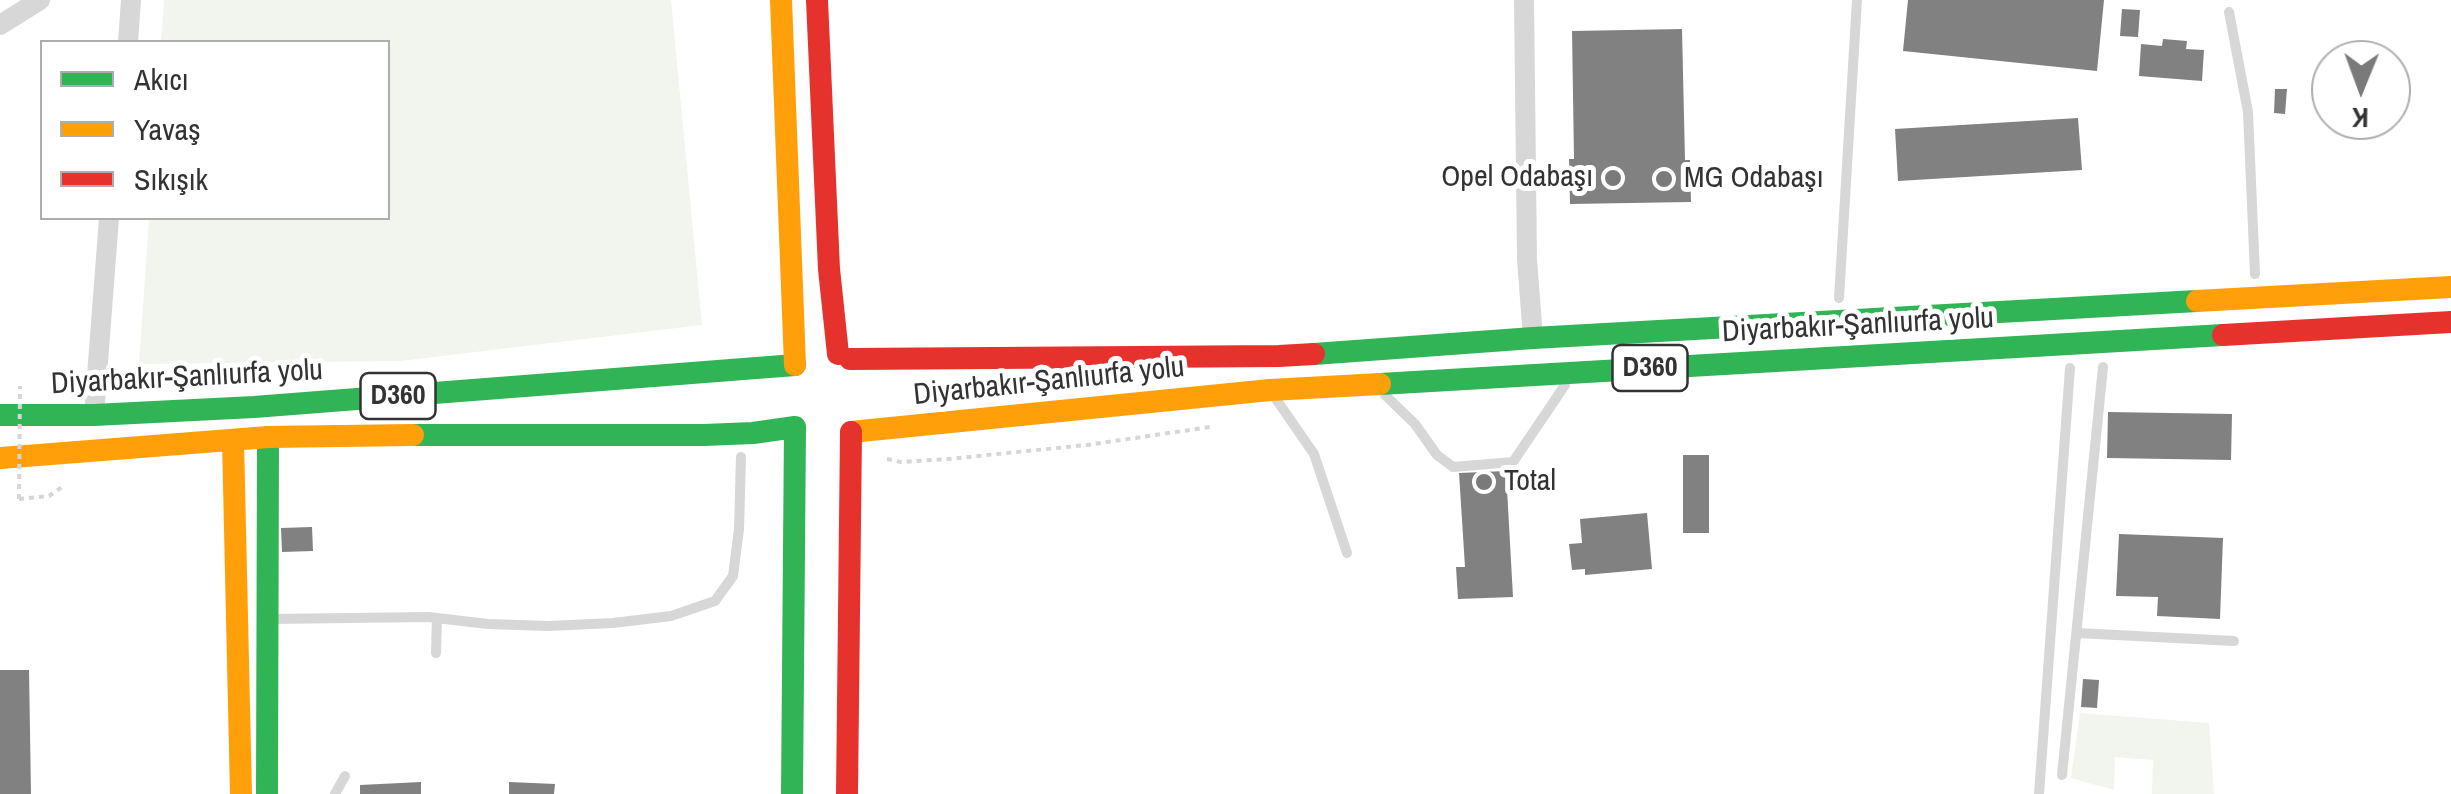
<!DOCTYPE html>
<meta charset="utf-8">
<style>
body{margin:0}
#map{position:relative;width:2451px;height:794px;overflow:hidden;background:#fff;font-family:"Archivo Narrow",sans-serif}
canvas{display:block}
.legend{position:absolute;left:40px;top:40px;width:350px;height:180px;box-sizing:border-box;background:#fff;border:2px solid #adadad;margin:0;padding:12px 18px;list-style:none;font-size:30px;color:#333}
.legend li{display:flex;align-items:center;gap:20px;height:50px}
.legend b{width:50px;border:2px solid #adadad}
.north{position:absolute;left:2311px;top:40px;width:100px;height:100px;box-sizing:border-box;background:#fff;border:2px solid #adadad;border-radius:50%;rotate:181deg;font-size:28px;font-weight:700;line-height:40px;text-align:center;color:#333}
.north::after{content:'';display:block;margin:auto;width:35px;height:45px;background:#7a7a7a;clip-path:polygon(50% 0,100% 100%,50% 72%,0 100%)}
</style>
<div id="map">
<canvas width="2451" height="794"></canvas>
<ul class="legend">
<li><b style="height:12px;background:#30b455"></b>Akıcı</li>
<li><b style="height:12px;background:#ff9f0a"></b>Yavaş</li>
<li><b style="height:12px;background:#e5322d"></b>Sıkışık</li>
</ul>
<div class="north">K</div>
</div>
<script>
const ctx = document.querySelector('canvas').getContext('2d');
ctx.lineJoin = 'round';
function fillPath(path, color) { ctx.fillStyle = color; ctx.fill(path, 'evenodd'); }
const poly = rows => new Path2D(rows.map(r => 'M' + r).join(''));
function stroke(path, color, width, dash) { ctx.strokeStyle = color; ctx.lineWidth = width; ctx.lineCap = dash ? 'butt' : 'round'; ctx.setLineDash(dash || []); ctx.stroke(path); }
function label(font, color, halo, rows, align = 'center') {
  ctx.font = font + ' "Archivo Narrow",sans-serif'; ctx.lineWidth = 10; ctx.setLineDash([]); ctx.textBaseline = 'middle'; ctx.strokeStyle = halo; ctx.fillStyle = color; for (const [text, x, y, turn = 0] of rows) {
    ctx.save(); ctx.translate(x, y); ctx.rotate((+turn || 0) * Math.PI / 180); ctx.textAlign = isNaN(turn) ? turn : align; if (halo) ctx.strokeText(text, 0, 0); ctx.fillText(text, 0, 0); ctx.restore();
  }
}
fillPath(poly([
 [164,0,671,0,702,325,400,361,139,364,149,218,388,218,388,42,161,42],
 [2080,713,2209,723,2214,794,2152,794,2153,760,2115,757,2114,790,2071,778]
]), '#f1f5ed');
fillPath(poly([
 [1908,0,2104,0,2097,71,1903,51],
 [2122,9,2140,10,2138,37,2120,36],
 [1682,29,1685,160,1690,160,1691,202,1570,204,1569,159,1574,159,1572,31],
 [2163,39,2187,41,2186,49,2204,50,2202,81,2139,76,2141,44,2162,46],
 [2275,89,2287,89,2285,114,2274,113],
 [2078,118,2082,170,1898,181,1895,129],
 [2108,412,2232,414,2231,460,2107,458],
 [1683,455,1709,455,1709,533,1683,533],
 [1506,471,1513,597,1458,599,1456,567,1465,567,1459,473],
 [1647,513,1652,569,1585,575,1585,569,1572,570,1569,544,1582,543,1580,519],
 [312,527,313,551,282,552,281,528],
 [2119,534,2223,538,2220,619,2157,616,2158,597,2116,596],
 [0,670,29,670,31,794,0,794],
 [2083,679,2099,680,2097,708,2081,707],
 [421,782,421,794,360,794,360,785],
 [509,782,555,784,554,794,509,794]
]), '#818181');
stroke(poly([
 [887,459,901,462,948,459,1087,445,1210,427],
 [19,499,49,496,62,487,63,483]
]), '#d6d6d6', 4, [5, 5]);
stroke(poly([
 [2229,12,2248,112,2255,274],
 [1839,298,1857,0],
 [1385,395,1415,424,1437,455,1453,467,1513,462,1565,385],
 [1276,399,1314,454,1347,553],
 [270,619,428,617,488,624,548,626,613,623,671,616,715,601,733,576,739,529,741,457],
 [2077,633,2234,641],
 [436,653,437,618],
 [2062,775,2103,367],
 [335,794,345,776],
 [2039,794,2070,368]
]), '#d7d7d7', 10);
stroke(poly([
 [1524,0,1527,259,1533,338],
 [0,25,40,0],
 [128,42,131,0],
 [94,415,109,218]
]), '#d7d7d7', 20);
stroke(poly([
 [1314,354,1533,338,2197,301],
 [1380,384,2223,335],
 [0,415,94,415,254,407,795,365],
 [413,435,704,435,753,433,795,427],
 [267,794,268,437],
 [792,794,795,427]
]), '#30b455', 22);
stroke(poly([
 [781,0,795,365],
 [2197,301,2451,287],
 [851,432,1270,390,1380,384],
 [233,440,241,794],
 [0,458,268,437,413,435]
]), '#ff9f0a', 22);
stroke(poly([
 [817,0,829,269,838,354],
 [2223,335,2451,322],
 [850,359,1279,356,1314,354],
 [847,794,851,432]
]), '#e5322d', 22);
stroke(poly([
 [19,499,20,386]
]), '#d6d6d6', 4, [5, 5]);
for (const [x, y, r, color] of [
 [1613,178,10,"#7a7a7a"],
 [1664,179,10,"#7a7a7a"],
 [1484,482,10,"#7a7a7a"]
]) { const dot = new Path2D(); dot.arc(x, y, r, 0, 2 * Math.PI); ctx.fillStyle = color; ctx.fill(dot); stroke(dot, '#fff', 4); }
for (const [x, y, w] of [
 [1650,368,75],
 [398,396,75]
]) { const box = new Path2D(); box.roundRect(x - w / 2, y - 23, w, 46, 8); ctx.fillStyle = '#fff'; ctx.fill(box); stroke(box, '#333', 2.5); }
label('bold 28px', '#333', null, [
 ["D360",1650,368],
 ["D360",398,396]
]);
label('30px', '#333', '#fff', [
 ["Opel Odabaşı",1593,178,"right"],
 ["MG Odabaşı",1684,179],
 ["Total",1504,482]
], 'left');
label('30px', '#333', '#fff', [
 ["Diyarbakır-Şanlıurfa yolu",1858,326,-3],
 ["Diyarbakır-Şanlıurfa yolu",187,378,-3],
 ["Diyarbakır-Şanlıurfa yolu",1049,382,-6]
]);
</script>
